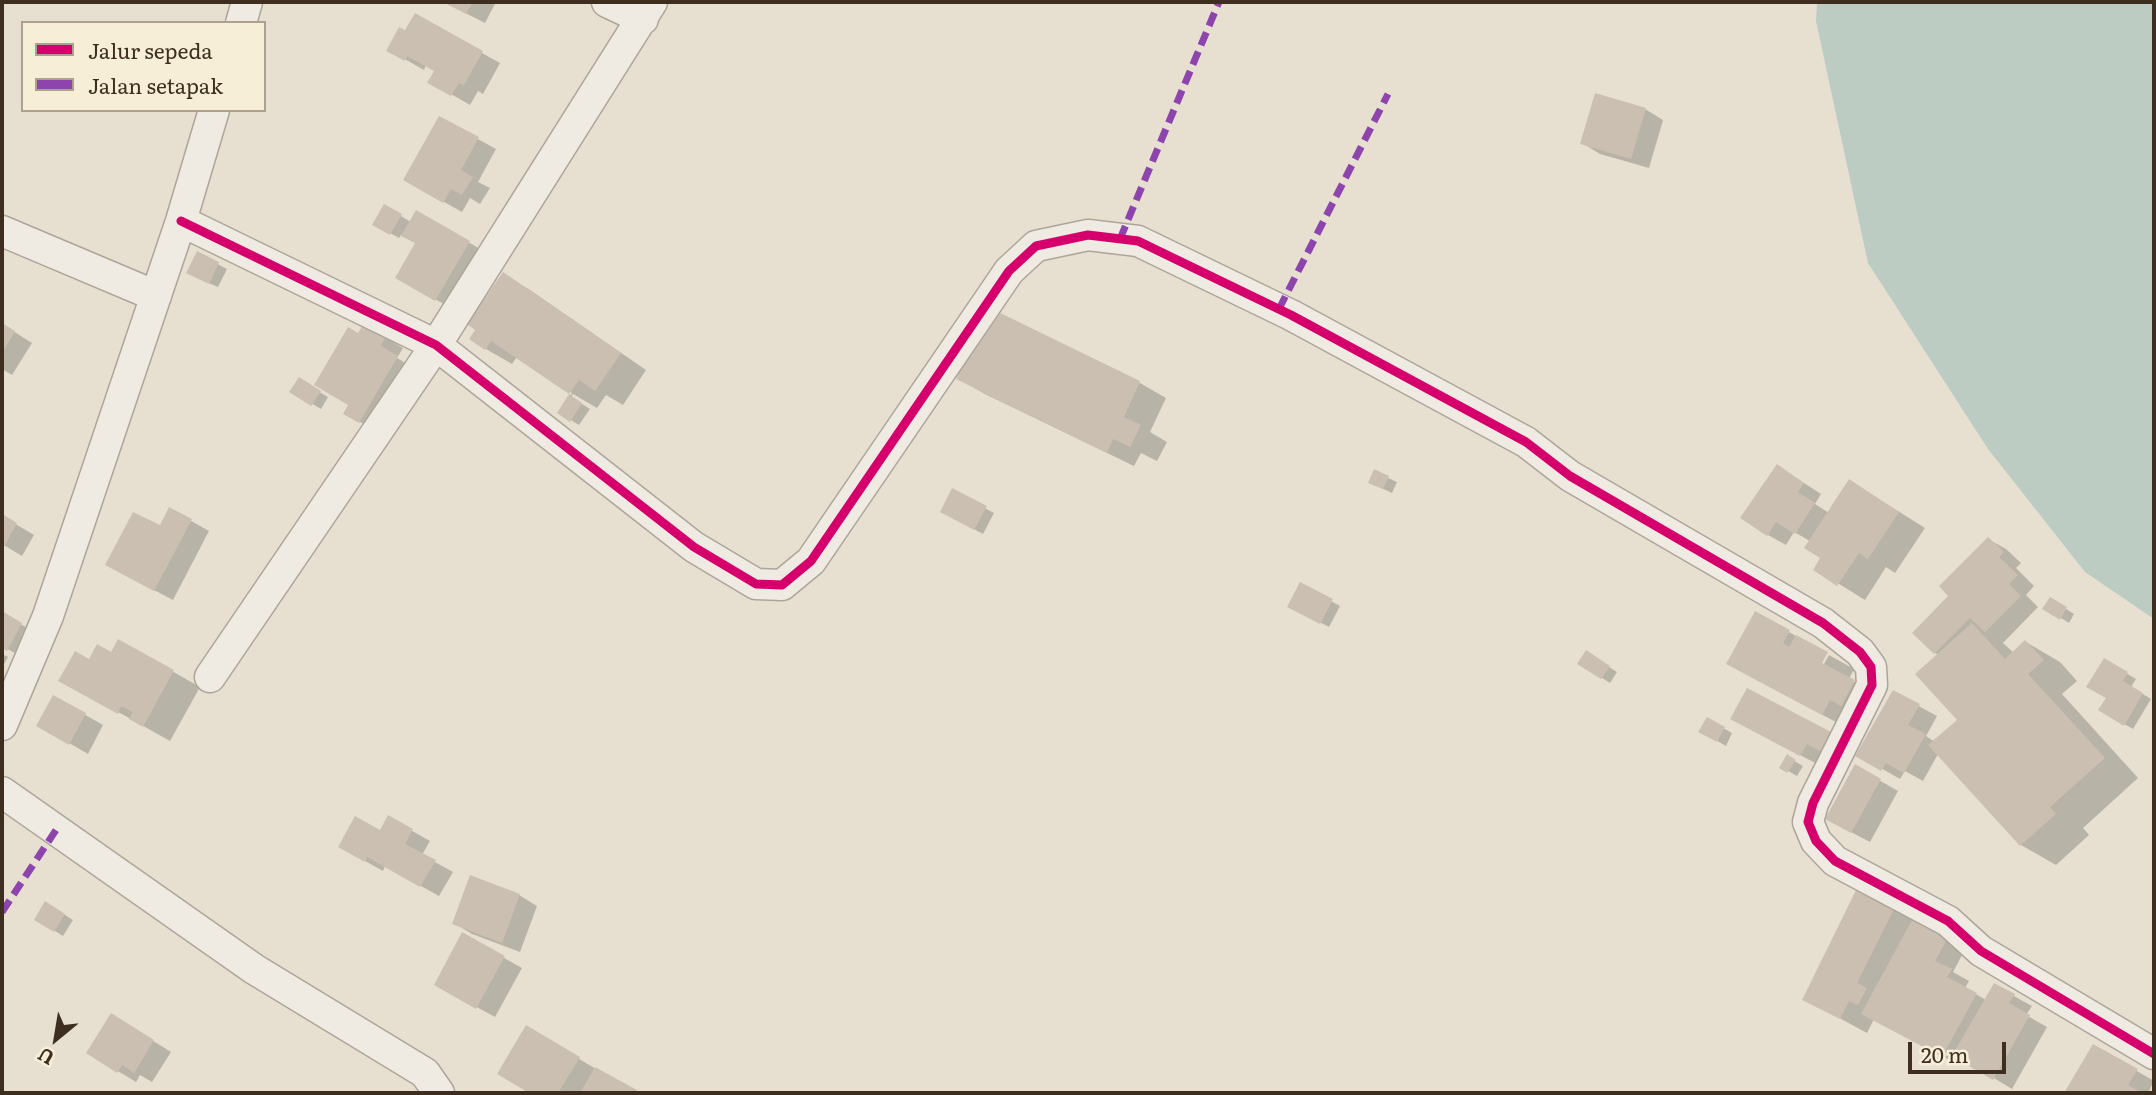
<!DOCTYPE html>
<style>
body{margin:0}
#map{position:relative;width:2156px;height:1095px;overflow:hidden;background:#e7e0d1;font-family:Literata,serif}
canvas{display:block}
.frame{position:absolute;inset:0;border:4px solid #3d2e20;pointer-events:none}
.legend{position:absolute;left:21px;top:21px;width:245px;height:91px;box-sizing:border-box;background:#f7eed8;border:2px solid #ada18e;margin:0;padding:9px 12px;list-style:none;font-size:21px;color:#3d2e20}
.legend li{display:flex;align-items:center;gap:14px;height:35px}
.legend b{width:35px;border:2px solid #ada18e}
.north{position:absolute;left:21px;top:1004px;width:70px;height:70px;-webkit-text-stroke:5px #f7eed8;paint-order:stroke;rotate:210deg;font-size:19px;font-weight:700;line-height:28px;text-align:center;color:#3d2e20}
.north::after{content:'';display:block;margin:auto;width:24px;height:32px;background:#3d2e20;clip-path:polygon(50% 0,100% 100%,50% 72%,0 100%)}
.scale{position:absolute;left:1908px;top:1042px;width:98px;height:32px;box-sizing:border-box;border:4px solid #3d2e20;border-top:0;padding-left:9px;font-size:21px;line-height:24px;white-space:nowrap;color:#3d2e20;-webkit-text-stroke:5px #f7eed8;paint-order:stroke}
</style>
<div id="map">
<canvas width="2156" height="1095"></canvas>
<div class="frame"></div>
<ul class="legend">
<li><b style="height:9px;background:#d6006c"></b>Jalur sepeda</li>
<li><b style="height:9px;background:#8e44ad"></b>Jalan setapak</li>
</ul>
<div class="north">U</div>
<div class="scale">20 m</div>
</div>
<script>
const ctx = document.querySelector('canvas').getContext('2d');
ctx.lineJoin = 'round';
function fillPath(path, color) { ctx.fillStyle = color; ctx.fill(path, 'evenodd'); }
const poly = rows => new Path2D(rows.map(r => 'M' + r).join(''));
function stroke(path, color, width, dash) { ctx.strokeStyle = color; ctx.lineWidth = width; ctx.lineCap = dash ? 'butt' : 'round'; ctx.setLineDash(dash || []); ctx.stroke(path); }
fillPath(poly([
 [1817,2,2154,2,2154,619,2085,572,1988,449,1868,263,1816,21]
]), '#bcccc2');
fillPath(poly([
 [444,2,496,2,485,23],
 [415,16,500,63,483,94,478,91,470,105,430,82,436,71,426,65,424,70,389,50,406,32],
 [1645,109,1663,120,1649,168,1600,154,1582,143],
 [440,118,496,149,478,182,490,188,480,204,470,198,462,212,405,180],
 [384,206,411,222,417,212,487,253,454,310,397,277,417,243,402,234,399,238,374,224],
 [198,254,227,269,218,287,197,278],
 [503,274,530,290,646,370,623,405,606,395,597,408,573,394,571,397,590,409,579,425,559,413,572,393,517,357,512,364,486,349],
 [991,311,1140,383,1166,398,1150,432,1167,442,1157,461,1141,453,1134,466,985,394,958,379],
 [2,324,32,343,12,375,2,369],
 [365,326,403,348,397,358,414,368,377,432,345,413,350,404,359,336],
 [299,380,328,397,321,409,292,392],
 [1375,472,1397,482,1392,493,1379,487],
 [1795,477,1821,494,1815,504,1829,513,1850,481,1925,528,1895,573,1886,567,1865,600,1815,569,1822,557,1810,541,1794,532,1786,545,1768,535],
 [953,491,994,513,983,534,942,512],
 [170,509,209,531,173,600,125,575,161,528],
 [2,516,34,535,22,556,2,544],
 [1988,539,2006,549,2021,563,2016,568,2034,586,2026,595,2038,607,2003,643,2014,653,2026,642,2060,662,2077,681,2062,694,2138,778,2083,828,2089,835,2056,865,2021,845,1938,754,1923,781,1905,771,1900,779,1858,755,1893,692,1937,716,1926,736,1935,742,1959,720,1939,655,1935,653,1950,596],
 [1301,585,1340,606,1329,627,1289,606],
 [2050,599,2074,614,2069,623,2045,608],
 [2,613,39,635,26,659,2,646],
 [1789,632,1815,647,1817,670,1820,671,1829,655,1854,669,1849,679,1880,697,1849,729,1755,679],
 [119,641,200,687,170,741,61,680,90,661,112,654],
 [2,654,8,657,2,668],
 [1595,658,1617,672,1610,683,1602,678],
 [2104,660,2136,679,2131,687,2151,699,2133,729,2100,710,2108,698],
 [54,697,103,725,88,754,38,725],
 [1707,719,1732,733,1726,746,1700,731],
 [1751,729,1830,733,1848,744,1819,765],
 [1787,757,1803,766,1797,776,1781,767],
 [1856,767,1898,791,1870,842,1845,829],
 [389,818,430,841,422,855,453,872,439,896,385,866,383,871,340,847,381,832],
 [1861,885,1969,942,1953,972,1969,981,1965,988,1986,1000,1994,985,2032,1006,2026,1015,2047,1027,2012,1089,1964,1060,1961,1066,1874,1019,1867,1033,1804,999],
 [519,895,537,906,520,952,472,934,454,923],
 [46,903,73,920,63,936,36,919],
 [463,935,522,968,495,1017,436,985],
 [129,1026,171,1052,152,1082,140,1075,136,1082,88,1053],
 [527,1028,596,1069,639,1093,533,1093,500,1074],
 [2094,1046,2154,1081,2148,1093,2066,1093]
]), '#0003');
fillPath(poly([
 [443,2,473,2,466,14],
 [415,13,483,51,464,85,459,83,451,96,427,83,434,71,407,56,405,61,386,51,399,27,405,30],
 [1595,93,1646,108,1631,159,1580,144],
 [439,116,479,137,461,170,473,177,462,195,451,189,443,203,403,180],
 [384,204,402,214,390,235,372,225],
 [416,210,470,241,435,301,395,278,415,243,401,236],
 [197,251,219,262,209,284,186,273],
 [503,272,621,353,595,391,579,380,569,394,491,341,485,350,469,339,475,330,467,324],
 [990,308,1140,381,1124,417,1141,425,1130,447,1113,439,1107,453,956,379],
 [2,323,15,331,2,353],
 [364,323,386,336,381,346,398,356,359,423,343,414,348,405,314,385,348,327,358,333],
 [299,377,321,391,311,406,289,392],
 [569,394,582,403,570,422,557,413],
 [1777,464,1804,483,1798,492,1815,503,1795,534,1776,522,1767,536,1740,518],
 [1374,469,1389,476,1383,489,1368,483],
 [1849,479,1899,512,1868,559,1859,553,1837,586,1813,570,1820,558,1804,548],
 [952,488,987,506,974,530,940,512],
 [169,507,192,519,154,591,105,565,133,512,160,525],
 [2,514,17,523,4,547,2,546],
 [1988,537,2004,552,1999,557,2018,575,2009,584,2021,596,1985,632,1970,618,1934,654,1912,633,1948,596,1939,586],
 [1300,582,1333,599,1320,624,1287,607],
 [2050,597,2067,607,2060,620,2042,609],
 [2,611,22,623,7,651,2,648],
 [1755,611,1790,630,1783,643,1789,647,1796,635,1828,652,1822,663,1855,680,1841,706,1830,700,1822,715,1726,664],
 [1972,623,2005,659,2025,640,2044,660,2028,674,2105,758,2050,807,2056,814,2020,846,1928,745,1957,720,1915,674],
 [118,639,174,670,143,727,129,719,133,712,121,706,118,714,58,681,75,651,89,659,97,644,111,652],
 [1586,650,1610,666,1601,679,1577,664],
 [2104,658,2128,672,2123,681,2143,693,2124,726,2098,710,2106,698,2086,687],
 [1747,688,1831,732,1820,751,1807,744,1800,756,1730,719],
 [1893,690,1920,704,1908,725,1926,734,1904,773,1886,763,1881,771,1855,756],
 [53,695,86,713,69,745,36,726],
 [1707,717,1725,727,1717,742,1698,732],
 [1787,754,1796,760,1787,773,1779,768],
 [1855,764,1881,779,1851,833,1825,819],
 [388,815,413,829,405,844,436,860,420,887,367,857,365,862,338,847,355,816,380,830],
 [470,875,520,894,502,943,452,924],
 [1860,882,1898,901,1857,983,1867,988,1858,1005,1849,1001,1840,1019,1802,1000],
 [45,901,65,914,54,932,34,920],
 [1917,911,1952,930,1935,961,1952,969,1947,977,1977,993,1942,1057,1861,1014],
 [462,932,505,956,476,1009,434,985],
 [1994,983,2015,994,2009,1003,2030,1015,1993,1080,1952,1056],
 [111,1013,154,1040,134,1073,122,1065,117,1073,86,1053],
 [526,1025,580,1057,558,1093,529,1093,497,1074],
 [2093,1044,2138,1069,2128,1085,2142,1093,2064,1093],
 [595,1067,637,1090,635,1093,580,1093]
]), '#cbbfb2');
const minor = poly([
 [607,2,643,19],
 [241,23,247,2],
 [181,221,436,345,694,547,756,584,782,585,811,561,1009,271,1036,246,1088,235,1138,241,1291,315,1526,442,1570,476,1823,623,1860,652,1871,667,1872,685,1813,803,1808,822,1816,841,1835,861,1948,921,1981,951,2154,1054],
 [2,231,156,296],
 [210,677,436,345,652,2],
 [2,725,48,616,181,221,214,110],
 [2,792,254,969,425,1073,439,1093]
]);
stroke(minor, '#ada599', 33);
stroke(minor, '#efebe3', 30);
stroke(poly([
 [1120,239,1219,2],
 [1279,309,1388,94],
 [2,912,56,830]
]), '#8e44ad', 7, [14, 7]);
stroke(poly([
 [181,221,436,345,694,547,756,584,782,585,811,561,1009,271,1036,246,1088,235,1138,241,1291,315,1526,442,1570,476,1823,623,1860,652,1871,667,1872,685,1813,803,1808,822,1816,841,1835,861,1948,921,1981,951,2154,1054]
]), '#d6006c', 9);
</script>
